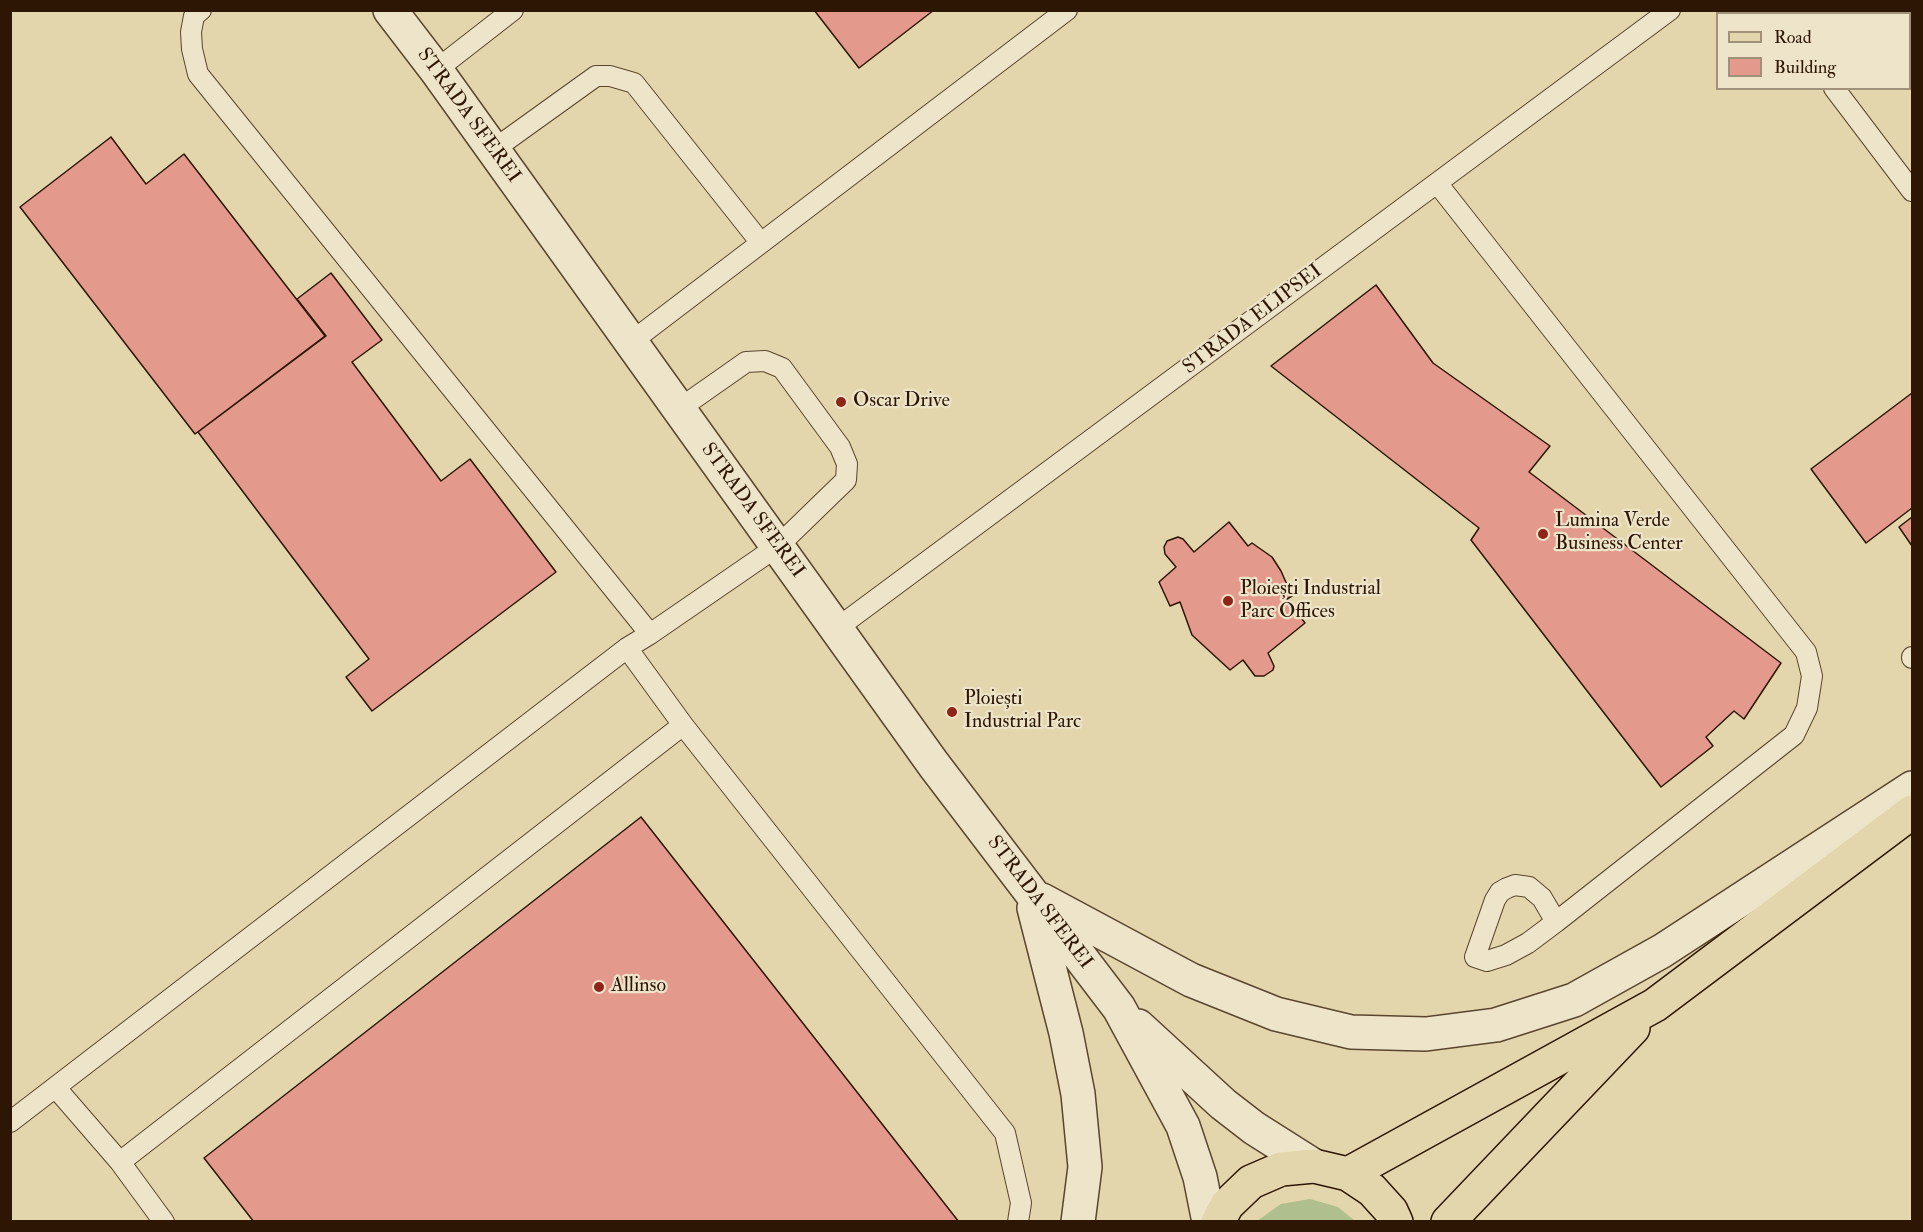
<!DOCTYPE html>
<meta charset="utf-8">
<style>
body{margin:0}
#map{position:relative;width:1923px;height:1232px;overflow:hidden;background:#e3d6ac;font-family:"IM FELL Double Pica",serif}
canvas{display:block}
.frame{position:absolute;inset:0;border:12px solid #2d1604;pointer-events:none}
.legend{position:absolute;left:1716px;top:12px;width:195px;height:78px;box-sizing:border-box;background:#ede4c9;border:2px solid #a0927a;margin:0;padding:8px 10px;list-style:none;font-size:18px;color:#2d1604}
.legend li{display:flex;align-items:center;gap:12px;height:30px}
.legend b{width:30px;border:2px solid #a0927a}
</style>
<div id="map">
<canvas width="1923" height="1232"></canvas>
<div class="frame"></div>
<ul class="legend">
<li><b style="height:8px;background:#e3d6ac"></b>Road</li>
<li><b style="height:16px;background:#e39a8c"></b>Building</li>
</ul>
</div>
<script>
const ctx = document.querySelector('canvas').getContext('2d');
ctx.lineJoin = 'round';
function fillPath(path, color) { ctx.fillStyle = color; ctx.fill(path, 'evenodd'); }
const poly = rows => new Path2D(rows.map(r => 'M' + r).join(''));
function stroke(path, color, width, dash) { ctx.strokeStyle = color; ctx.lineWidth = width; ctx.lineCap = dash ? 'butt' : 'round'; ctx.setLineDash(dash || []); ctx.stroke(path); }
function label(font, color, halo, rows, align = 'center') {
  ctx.font = font + ' "IM FELL Double Pica",serif'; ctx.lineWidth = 4.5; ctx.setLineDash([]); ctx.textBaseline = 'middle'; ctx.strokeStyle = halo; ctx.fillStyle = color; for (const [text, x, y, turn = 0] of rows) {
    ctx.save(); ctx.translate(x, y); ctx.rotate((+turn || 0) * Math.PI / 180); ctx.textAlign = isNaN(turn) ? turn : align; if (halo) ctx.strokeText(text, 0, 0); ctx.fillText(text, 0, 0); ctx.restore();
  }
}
fillPath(poly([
 [1310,1199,1338,1207,1355,1221,1257,1221,1281,1204]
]), '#afbf8d');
const building = poly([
 [814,10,934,10,859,68,814,10],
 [111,137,146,184,184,154,325,336,195,434,20,207,111,137],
 [331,273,382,340,352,362,441,481,470,459,556,572,372,711,346,677,369,659,198,432,326,336,297,299,331,273],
 [1376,285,1433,363,1550,446,1529,472,1781,663,1744,719,1734,711,1706,737,1713,746,1661,787,1471,540,1479,528,1271,366,1376,285],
 [1912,393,1912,508,1866,543,1811,469,1912,393],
 [1912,517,1912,546,1899,527,1912,517],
 [1229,522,1248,546,1252,543,1272,557,1281,571,1292,596,1287,599,1305,623,1268,653,1274,666,1273,670,1264,676,1255,676,1243,660,1230,670,1192,635,1180,602,1170,606,1159,582,1176,567,1165,554,1164,547,1167,541,1178,537,1183,539,1194,552,1229,522],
 [641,817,959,1222,254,1222,204,1158,641,817]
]);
fillPath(building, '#e39a8c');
stroke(building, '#2d1604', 1.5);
const service = poly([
 [201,10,194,16,191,32,192,49,198,74,650,634],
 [1775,10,1777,14],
 [436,70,513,10],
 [1834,88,1912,191],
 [493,150,596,76,610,76,634,83,761,243],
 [1437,183,1806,652,1812,676,1807,708,1794,735,1556,922,1528,943,1506,955,1487,961,1475,957,1495,900,1500,892,1507,888,1515,885,1529,887,1542,898,1556,922],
 [631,342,1067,10],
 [836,629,1670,10],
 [627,648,683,725,1005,1133,1021,1203,1018,1222],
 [1912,658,1912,657],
 [56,1088,120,1162,164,1222],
 [10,1122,627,648,650,634,778,546,846,480,847,464,840,447,782,368,765,361,746,362,679,409],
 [120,1162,683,725]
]);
const minor = poly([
 [390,10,436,70,934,765,1119,1008,1183,1126,1200,1177,1209,1222],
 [1042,900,1191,980,1276,1014,1351,1032,1426,1034,1496,1025,1574,1000,1662,951,1912,788],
 [1034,908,1066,1033,1078,1094,1085,1167,1078,1222],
 [1138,1026,1223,1104,1254,1128,1314,1166]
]);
const primary = poly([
 [1348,1174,1655,1005,1912,812],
 [1218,1222,1227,1205,1251,1182,1281,1169,1314,1166,1348,1174,1372,1190,1391,1211,1396,1222],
 [1448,1222,1633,1028]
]);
stroke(service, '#5a462e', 22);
stroke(minor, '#5a462e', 36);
stroke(primary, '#2d1604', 36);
stroke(service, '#ede4c9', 20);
stroke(minor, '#ede4c9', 33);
stroke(primary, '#e3d6ac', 33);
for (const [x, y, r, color] of [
 [841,402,6,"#8f2418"],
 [1543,534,6,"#8f2418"],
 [1228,601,6,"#8f2418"],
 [952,712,6,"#8f2418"],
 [599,987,6,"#8f2418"]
]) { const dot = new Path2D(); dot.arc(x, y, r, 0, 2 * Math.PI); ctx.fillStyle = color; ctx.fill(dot); stroke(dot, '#ede4c9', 2); }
label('20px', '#2d1604', '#ede4c9', [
 ["STRADA SFEREI",468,116,54],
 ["STRADA ELIPSEI",1253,320,-37],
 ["STRADA SFEREI",752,511,54],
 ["STRADA SFEREI",1039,903,53]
]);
label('20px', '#2d1604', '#ede4c9', [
 ["Oscar Drive",853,402],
 ["Lumina Verde",1555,522],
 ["Business Center",1555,545],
 ["Ploiești Industrial",1240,590],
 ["Parc Offices",1240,613],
 ["Ploiești",964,700],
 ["Industrial Parc",964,723],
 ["Allinso",611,987]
], 'left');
</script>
